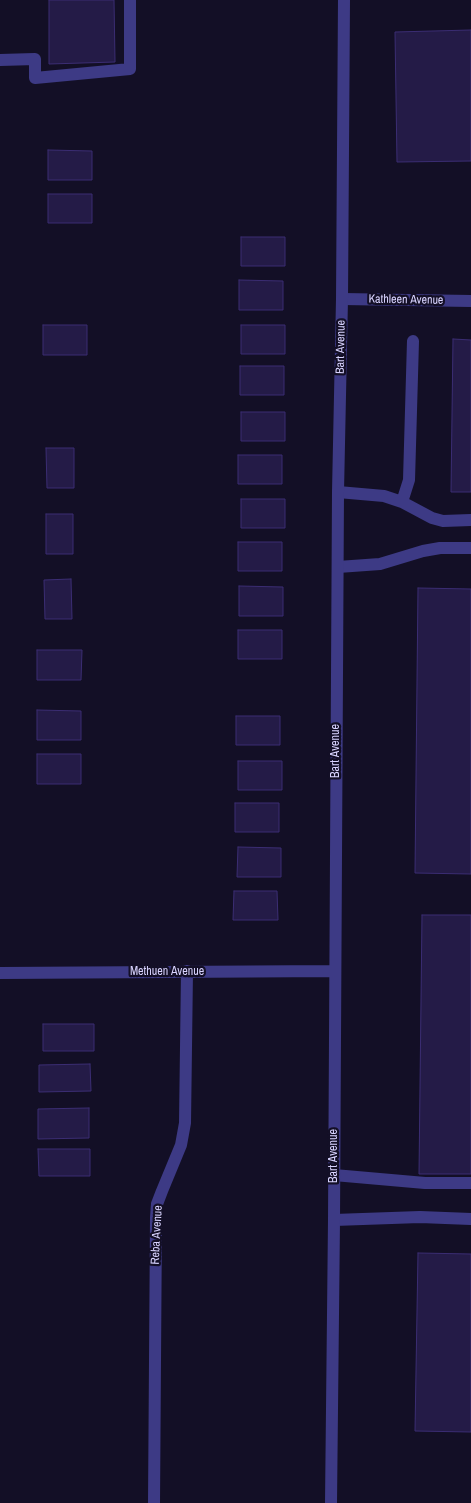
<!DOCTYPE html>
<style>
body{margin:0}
canvas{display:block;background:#130f26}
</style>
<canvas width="471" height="1503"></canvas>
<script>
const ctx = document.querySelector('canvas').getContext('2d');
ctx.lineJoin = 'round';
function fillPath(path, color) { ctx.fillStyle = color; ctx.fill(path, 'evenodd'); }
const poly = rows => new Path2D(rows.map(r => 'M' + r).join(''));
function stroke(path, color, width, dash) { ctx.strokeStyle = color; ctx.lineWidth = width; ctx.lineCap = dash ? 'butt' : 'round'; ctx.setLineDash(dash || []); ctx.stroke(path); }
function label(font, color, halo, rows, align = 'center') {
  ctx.font = font + ' "Archivo Narrow",sans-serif'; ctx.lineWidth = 4.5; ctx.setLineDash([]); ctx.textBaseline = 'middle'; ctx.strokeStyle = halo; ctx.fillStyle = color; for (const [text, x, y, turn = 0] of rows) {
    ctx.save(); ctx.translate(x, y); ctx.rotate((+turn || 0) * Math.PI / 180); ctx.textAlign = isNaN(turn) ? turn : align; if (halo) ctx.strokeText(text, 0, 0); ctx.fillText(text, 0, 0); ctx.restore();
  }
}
const building = poly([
 [49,0,114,0,115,62,49,64,49,0],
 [471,30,471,161,397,162,395,32,471,30],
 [48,150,92,151,92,180,48,180,48,150],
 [48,194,92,194,92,223,48,223,48,194],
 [241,237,285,237,285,266,241,266,241,237],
 [239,280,283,281,283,310,239,310,239,280],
 [43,325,87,325,87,355,43,355,43,325],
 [241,325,285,325,285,354,241,354,241,325],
 [453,339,471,340,471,492,451,492,453,339],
 [240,366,284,366,284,395,240,395,240,366],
 [241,412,285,412,285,441,241,441,241,412],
 [46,448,74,448,74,488,47,488,46,448],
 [238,455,282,455,282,484,238,484,238,455],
 [241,499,285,499,285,528,241,528,241,499],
 [46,514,73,514,73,554,46,554,46,514],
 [238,542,282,542,282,571,238,571,238,542],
 [71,579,72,619,45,619,44,580,71,579],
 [239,586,283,587,283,616,239,616,239,586],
 [418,588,471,589,471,874,415,873,418,588],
 [238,630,282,630,282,659,238,659,238,630],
 [37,650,82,650,81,680,37,680,37,650],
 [37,710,81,711,81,740,37,740,37,710],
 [236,716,280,716,280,745,236,745,236,716],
 [37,754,81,754,81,784,37,784,37,754],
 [238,761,282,761,282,790,238,790,238,761],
 [235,803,279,803,279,832,235,832,235,803],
 [238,847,281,848,281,877,237,877,238,847],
 [234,891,277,891,278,920,233,920,234,891],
 [422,915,471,915,471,1174,419,1174,422,915],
 [43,1024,94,1024,94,1051,43,1051,43,1024],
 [90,1064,91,1091,39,1092,39,1065,90,1064],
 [89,1108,89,1138,38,1139,38,1109,89,1108],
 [38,1149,90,1149,90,1176,39,1176,38,1149],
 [418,1253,471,1254,471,1432,415,1431,418,1253]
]);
fillPath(building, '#241b47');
stroke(building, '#3b2d73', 1);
stroke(poly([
 [0,60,35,59,35,78,130,69,130,0],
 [342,299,471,301],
 [338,492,384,496,402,502,432,518,443,521,471,520],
 [402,502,409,480,413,341],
 [338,567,380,564,423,551,440,548,471,548],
 [334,1175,425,1183,471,1183],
 [334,1220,420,1217,471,1219]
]), '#3d3a85', 12);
stroke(poly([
 [0,973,334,971],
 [154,1503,156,1218,157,1204,162,1191,181,1145,185,1123,187,971],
 [331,1503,334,1220,338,492,342,299,344,0]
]), '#3d3a85', 12);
label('12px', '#d9d4ff', '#130f26', [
 ["Kathleen Avenue",406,300,1],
 ["Bart Avenue",341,347,-89],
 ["Bart Avenue",336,751,-90],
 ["Methuen Avenue",167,972],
 ["Bart Avenue",334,1156,-90],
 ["Reba Avenue",157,1235,-87]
]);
</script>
